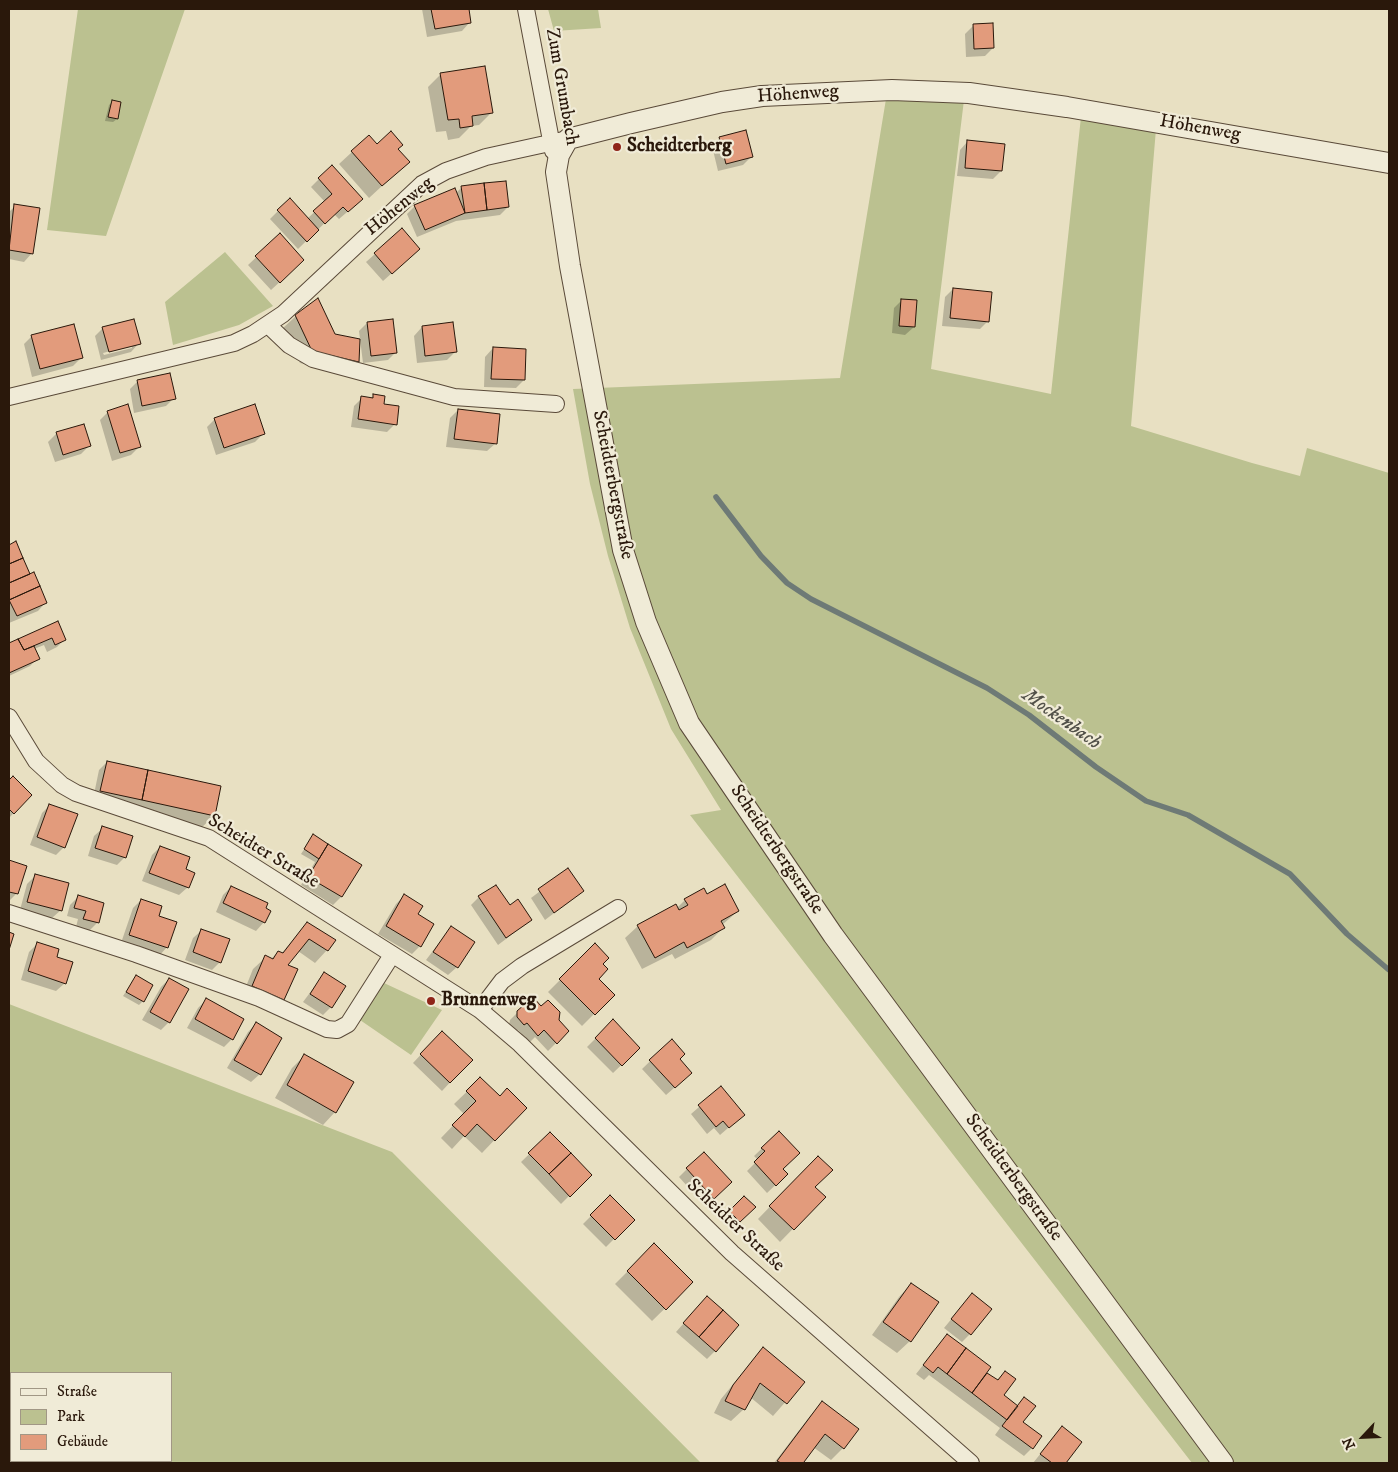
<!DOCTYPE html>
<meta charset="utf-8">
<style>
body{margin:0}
#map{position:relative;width:1398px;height:1472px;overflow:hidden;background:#e8e0c2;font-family:"IM FELL DW Pica",serif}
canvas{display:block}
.frame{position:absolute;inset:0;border:10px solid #2a180b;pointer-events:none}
.legend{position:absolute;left:10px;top:1372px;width:162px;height:90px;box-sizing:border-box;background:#f0ebd7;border:1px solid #a19785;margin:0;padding:6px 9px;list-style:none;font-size:15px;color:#2a180b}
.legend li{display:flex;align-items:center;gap:10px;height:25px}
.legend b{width:25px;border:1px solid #a19785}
.north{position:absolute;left:1338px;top:1412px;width:50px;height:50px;-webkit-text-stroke:4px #f0ebd7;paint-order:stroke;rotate:245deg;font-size:14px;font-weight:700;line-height:20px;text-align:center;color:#2a180b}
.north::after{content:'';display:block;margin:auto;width:18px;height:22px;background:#2a180b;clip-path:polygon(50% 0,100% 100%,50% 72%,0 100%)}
</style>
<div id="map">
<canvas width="1398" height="1472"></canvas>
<div class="frame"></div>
<ul class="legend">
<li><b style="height:6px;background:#f0ebd7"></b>Straße</li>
<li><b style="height:14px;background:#bbc190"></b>Park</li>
<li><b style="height:14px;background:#e29b7c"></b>Gebäude</li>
</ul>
<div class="north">N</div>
</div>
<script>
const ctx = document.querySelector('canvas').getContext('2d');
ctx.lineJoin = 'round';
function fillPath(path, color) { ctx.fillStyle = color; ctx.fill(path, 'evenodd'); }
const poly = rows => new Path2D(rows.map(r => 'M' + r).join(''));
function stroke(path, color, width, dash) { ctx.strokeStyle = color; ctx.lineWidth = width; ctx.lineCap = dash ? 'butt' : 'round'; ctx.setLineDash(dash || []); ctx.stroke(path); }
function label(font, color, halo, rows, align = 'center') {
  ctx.font = font + ' "IM FELL DW Pica",serif'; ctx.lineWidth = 4.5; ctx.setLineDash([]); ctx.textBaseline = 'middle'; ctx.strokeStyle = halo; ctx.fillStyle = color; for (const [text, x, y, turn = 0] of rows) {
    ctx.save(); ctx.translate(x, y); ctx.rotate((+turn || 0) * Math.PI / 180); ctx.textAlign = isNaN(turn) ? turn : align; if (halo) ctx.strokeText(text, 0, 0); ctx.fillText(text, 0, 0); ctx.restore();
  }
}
fillPath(poly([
 [78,9,185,9,106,236,47,230],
 [548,9,598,9,601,28,554,31],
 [886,99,964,100,931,369,1051,394,1081,117,1156,129,1131,426,1252,463,1300,476,1307,448,1389,473,1389,1463,1192,1463,690,815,721,810,671,729,630,628,608,556,590,484,573,389,840,378],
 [225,252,273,306,239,325,173,345,165,302],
 [384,983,442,1010,411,1055,360,1020],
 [9,1004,392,1152,701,1463,9,1463],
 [171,1373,171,1461,11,1461,11,1373]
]), '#bbc190');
fillPath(poly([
 [422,9,468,9,470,22,462,31,427,37],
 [973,26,993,48,985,56,966,57,965,34],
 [441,74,491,113,479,125,471,126,459,138,448,140,446,131,436,132,428,87],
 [112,102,117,119,113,122,105,121,109,105],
 [720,138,751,157,743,165,718,171,712,146],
 [968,141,1001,171,993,179,957,176,960,150],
 [376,146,397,149,408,162,369,198,339,164,352,152],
 [319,179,353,207,339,219,334,214,298,249,270,219,278,211,307,219,325,202,311,187],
 [462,187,508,207,500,215,456,221,417,237,407,214,415,206,455,194],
 [15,206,32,253,24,262,9,259,9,212],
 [280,235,295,268,271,290,248,265],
 [375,254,410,257,383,281,366,262],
 [953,289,988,321,980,329,942,326,945,297],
 [902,300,914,327,905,335,892,333,894,308],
 [296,316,335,335,357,361,345,374,300,363,283,328],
 [367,323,396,352,388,360,363,363,359,331],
 [422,327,455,352,447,360,417,363,414,336],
 [103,328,139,343,131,352,101,360,95,336],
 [132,345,132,348,104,355,103,353],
 [32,336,81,358,73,366,32,377,24,344],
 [493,348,524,380,516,388,484,387,485,357],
 [138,381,174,398,166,406,134,413,130,389],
 [374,395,395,424,387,432,351,427,354,406,362,398,370,399],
 [458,410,496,443,487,451,446,447,450,418],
 [108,412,139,447,131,455,112,461,100,420],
 [215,419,263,434,255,442,216,455,207,427],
 [83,425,89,446,81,454,55,462,48,442,56,434],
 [15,543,29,575,46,602,38,611,9,623,9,546],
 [57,622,65,639,57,647,47,652,44,645,34,649,38,658,30,666,9,676,9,645],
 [107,762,214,816,201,828,93,799,99,770],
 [13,778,31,795,9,818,9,782],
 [50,805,64,847,56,855,30,845,42,813],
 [103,828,125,857,117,865,88,856,94,836],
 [313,836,360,865,341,897,333,905,301,885,315,862,301,854],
 [160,847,184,870,188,887,179,895,142,881,152,855],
 [9,861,25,866,16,894,9,901],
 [568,870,583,891,545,920,531,898],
 [35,876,61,910,52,918,20,910,27,884],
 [231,887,269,911,264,922,256,931,216,912,223,895],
 [707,895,738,911,722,925,723,928,711,940,675,959,672,954,642,969,625,938,638,926,677,908,685,900],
 [404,896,416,915,420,946,412,954,378,934,396,904],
 [78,897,97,923,89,931,76,927,78,919,67,916,70,905],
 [479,897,509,907,531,920,498,945,471,905],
 [141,900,158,917,167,947,159,956,121,943,133,908],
 [307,923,327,950,315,963,298,951,286,966,283,999,271,1012,241,999,253,969,266,957,271,959,278,952,281,954],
 [451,927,457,967,448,975,426,960],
 [202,930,220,962,212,970,185,960,193,938],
 [37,944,65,983,56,991,21,980,29,952],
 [595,945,597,979,613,995,582,1026,548,992],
 [324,974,331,1007,323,1015,303,1002],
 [169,979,169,1022,161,1030,142,1020,161,987],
 [133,981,143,1001,139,1005,123,996],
 [206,1000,242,1020,232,1039,224,1047,187,1028,198,1008],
 [518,1012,558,1021,568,1031,548,1051,535,1037,529,1043,518,1030,515,1032,509,1025,510,1020],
 [613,1021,639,1048,613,1073,587,1047],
 [256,1024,280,1038,260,1074,251,1082,227,1068,248,1032],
 [442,1032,471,1060,442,1091,413,1063],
 [672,1040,682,1081,666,1095,642,1069],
 [304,1056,335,1112,323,1125,275,1098,292,1068],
 [480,1079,499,1098,525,1108,482,1153,464,1136,452,1149,441,1138,464,1114,454,1104],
 [721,1088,735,1122,720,1135,714,1128,707,1134,691,1114],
 [779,1132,782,1169,787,1174,767,1193,747,1171,758,1160,754,1156],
 [550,1134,590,1175,561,1204,521,1162],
 [818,1157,814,1187,824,1197,780,1242,758,1219],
 [687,1169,722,1190,705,1206,679,1177],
 [610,1197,633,1220,606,1247,583,1224],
 [744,1197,754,1207,736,1225,726,1216],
 [654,1245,692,1282,652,1321,615,1284],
 [911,1284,910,1341,897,1353,872,1335,899,1297],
 [972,1294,970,1334,962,1342,944,1328],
 [699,1306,715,1351,707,1359,676,1332],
 [947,1335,996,1381,1005,1372,1002,1396,1022,1423,1032,1448,1024,1456,995,1435,1000,1428,929,1375,924,1380,916,1374],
 [763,1348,803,1382,773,1416,750,1397,744,1409,731,1421,714,1413,721,1399],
 [823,1403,843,1448,831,1460,813,1447,803,1463,774,1463,810,1416],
 [1062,1427,1081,1442,1064,1463,1033,1463]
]), '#0003');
stroke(poly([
 [716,497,761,556,787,583,811,599,987,688,1029,715,1096,767,1146,801,1188,815,1290,874,1347,934,1389,970]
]), '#6e7a76', 5.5);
const building = poly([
 [431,9,469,9,471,23,435,29,431,9],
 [993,23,994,48,974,49,973,24,993,23],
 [485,66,493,113,472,116,473,126,460,128,459,119,448,120,440,73,485,66],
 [112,100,121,102,118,119,108,117,112,100],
 [746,130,753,157,726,164,719,137,746,130],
 [391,131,403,145,398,149,410,162,382,186,351,151,369,135,377,144,391,131],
 [967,140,1005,144,1002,171,965,168,967,140],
 [332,165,363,199,348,212,343,207,325,224,313,211,332,194,318,178,332,165],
 [506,181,509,207,487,210,484,183,506,181],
 [484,183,487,210,465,213,461,186,484,183],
 [455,188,465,213,425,230,414,205,455,188],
 [290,198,319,230,307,242,277,210,290,198],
 [14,204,40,208,33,254,9,250,14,204],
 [402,228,420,249,392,274,374,253,402,228],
 [280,233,304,260,280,283,255,256,280,233],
 [953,288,992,292,989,322,950,318,953,288],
 [318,298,335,334,360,339,359,362,312,351,295,315,318,298],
 [901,299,917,300,915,327,899,326,901,299],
 [134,319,141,344,109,352,102,327,134,319],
 [393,319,397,353,371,356,367,322,393,319],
 [453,322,457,352,425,356,422,326,453,322],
 [74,324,83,358,40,369,31,335,74,324],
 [493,347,526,349,525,380,491,379,493,347],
 [170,373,176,399,142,406,137,380,170,373],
 [373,394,385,396,384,404,399,406,397,425,358,419,361,396,373,398,373,394],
 [128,404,141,447,120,453,107,411,128,404],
 [255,404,265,434,224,448,214,418,255,404],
 [458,409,500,414,497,444,454,439,458,409],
 [84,424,91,446,63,455,56,432,84,424],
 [16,541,23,558,9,564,9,545,16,541],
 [23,558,30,574,9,583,9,564,23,558],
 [34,572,40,586,9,600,9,583,34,572],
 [40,586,47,603,17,616,9,600,40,586],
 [58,621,66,640,55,645,52,638,24,650,18,639,58,621],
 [18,639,24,650,34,646,40,659,9,673,9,643,18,639],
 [107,761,148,770,142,800,100,791,107,761],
 [148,770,221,786,215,816,142,800,148,770],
 [13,776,32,795,14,814,9,809,9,780,13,776],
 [49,804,78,814,65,848,37,837,49,804],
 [102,826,133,836,126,858,95,848,102,826],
 [313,834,328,844,319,859,304,849,313,834],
 [328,844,362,865,342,897,308,877,328,844],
 [160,846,190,857,186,869,195,873,189,888,149,873,160,846],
 [9,860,27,866,18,894,9,892,9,860],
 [568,868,584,891,554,913,538,889,568,868],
 [35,874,69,883,62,911,27,902,35,874],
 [725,884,739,911,721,921,725,928,687,948,684,942,655,958,637,925,676,904,679,910,688,905,684,899,704,888,707,894,725,884],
 [496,885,510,905,518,899,532,920,506,938,478,896,496,885],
 [231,886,268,903,266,908,271,911,265,923,223,903,231,886],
 [404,894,423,906,418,914,434,924,421,947,386,926,404,894],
 [78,895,104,903,99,923,83,919,86,911,74,908,78,895],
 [141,899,162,906,159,916,177,922,168,948,129,935,141,899],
 [307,922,336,940,328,951,309,939,288,965,298,969,284,1000,252,986,265,955,273,959,278,951,283,953,307,922],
 [451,926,475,942,458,968,433,952,451,926],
 [201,929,230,939,221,963,193,952,201,929],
 [9,932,14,934,9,950,9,932],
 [37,942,59,949,57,957,73,962,66,984,28,971,37,942],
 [595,943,609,958,603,964,608,969,599,979,615,995,595,1015,559,979,595,943],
 [324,972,346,986,332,1008,310,994,324,972],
 [136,975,153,985,144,1002,126,992,136,975],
 [169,978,189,989,170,1023,150,1012,169,978],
 [533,997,541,1006,548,1000,560,1012,559,1020,569,1031,557,1044,544,1030,538,1036,527,1023,524,1025,517,1017,517,1011,533,997],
 [206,998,244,1019,233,1040,195,1019,206,998],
 [613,1019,640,1048,622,1066,595,1038,613,1019],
 [256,1022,282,1038,261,1075,234,1060,256,1022],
 [442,1031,473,1060,450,1083,420,1054,442,1031],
 [672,1039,685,1054,680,1059,692,1073,675,1088,649,1060,672,1039],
 [304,1054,354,1082,336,1113,287,1085,304,1054],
 [480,1077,500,1096,507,1088,527,1108,495,1141,477,1124,465,1137,452,1125,476,1101,466,1091,480,1077],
 [721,1086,745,1115,729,1128,723,1121,716,1127,698,1105,721,1086],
 [779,1131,800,1153,783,1169,788,1174,776,1186,754,1162,765,1151,761,1148,779,1131],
 [550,1132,571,1153,549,1174,528,1153,550,1132],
 [704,1152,732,1182,714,1199,686,1168,704,1152],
 [571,1153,592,1175,570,1197,549,1174,571,1153],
 [818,1156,833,1170,815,1187,826,1197,794,1230,769,1206,818,1156],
 [610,1195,635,1220,615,1240,590,1215,610,1195],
 [744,1196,756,1207,740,1222,729,1211,744,1196],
 [654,1243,693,1282,666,1310,627,1271,654,1243],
 [911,1283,939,1302,911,1342,883,1322,911,1283],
 [972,1293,992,1309,971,1335,951,1319,972,1293],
 [707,1296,723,1310,699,1337,683,1323,707,1296],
 [723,1310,739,1325,716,1352,699,1337,723,1310],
 [947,1334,966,1348,947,1374,938,1367,933,1373,923,1365,947,1334],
 [763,1347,805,1382,787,1404,760,1383,745,1410,725,1401,733,1385,763,1347],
 [966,1348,991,1367,972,1393,947,1374,966,1348],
 [1005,1371,1016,1379,1004,1395,1018,1406,1007,1420,972,1393,987,1373,998,1380,1005,1371],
 [1024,1397,1036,1406,1023,1422,1042,1436,1033,1449,1002,1426,1024,1397],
 [822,1401,859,1429,844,1449,825,1434,804,1462,805,1463,781,1463,777,1461,822,1401],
 [1062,1426,1082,1442,1066,1463,1052,1463,1040,1454,1062,1426]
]);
fillPath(building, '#e29b7c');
stroke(building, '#2a180b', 1);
const minor = poly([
 [526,9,553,151],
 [268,325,289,345,313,359,454,397,556,404],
 [9,397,234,343,253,334,283,314,422,184,446,171,486,157,568,139],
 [9,717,36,761,62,785,76,793,209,838,480,1010,520,1044,732,1253,971,1463],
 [9,913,136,954,259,998,327,1029,337,1030,348,1024,392,955],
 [480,1010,502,981,522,966,618,908]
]);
const tertiary = poly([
 [1223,1463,833,935,689,723,646,622,623,550,570,266,556,172,559,155,568,139,631,123,722,102,762,96,892,90,969,93,1067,107,1389,163]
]);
stroke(minor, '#5a4a39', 18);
stroke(tertiary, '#5a4a39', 22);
stroke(minor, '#f0ebd7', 16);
stroke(tertiary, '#f0ebd7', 20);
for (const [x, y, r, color] of [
 [617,147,5,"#8f2418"],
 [431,1001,5,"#8f2418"]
]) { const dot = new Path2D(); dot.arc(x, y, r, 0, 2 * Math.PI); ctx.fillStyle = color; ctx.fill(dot); stroke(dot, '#f0ebd7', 2); }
label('19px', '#2a180b', '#f0ebd7', [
 ["Zum Grumbach",561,87,80],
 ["Höhenweg",798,95,-4],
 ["Höhenweg",1200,129,10],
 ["Höhenweg",400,207,-39],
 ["Scheidterbergstraße",612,485,79],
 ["Scheidterbergstraße",776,850,56],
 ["Scheidter Straße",263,852,31],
 ["Scheidterbergstraße",1013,1178,54],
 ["Scheidter Straße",735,1226,43]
]);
label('bold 19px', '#2a180b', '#f0ebd7', [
 ["Scheidterberg",627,147],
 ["Brunnenweg",441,1001]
], 'left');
label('italic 20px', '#525149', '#f0ebd7', [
 ["Mockenbach",1061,720,35]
]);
</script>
